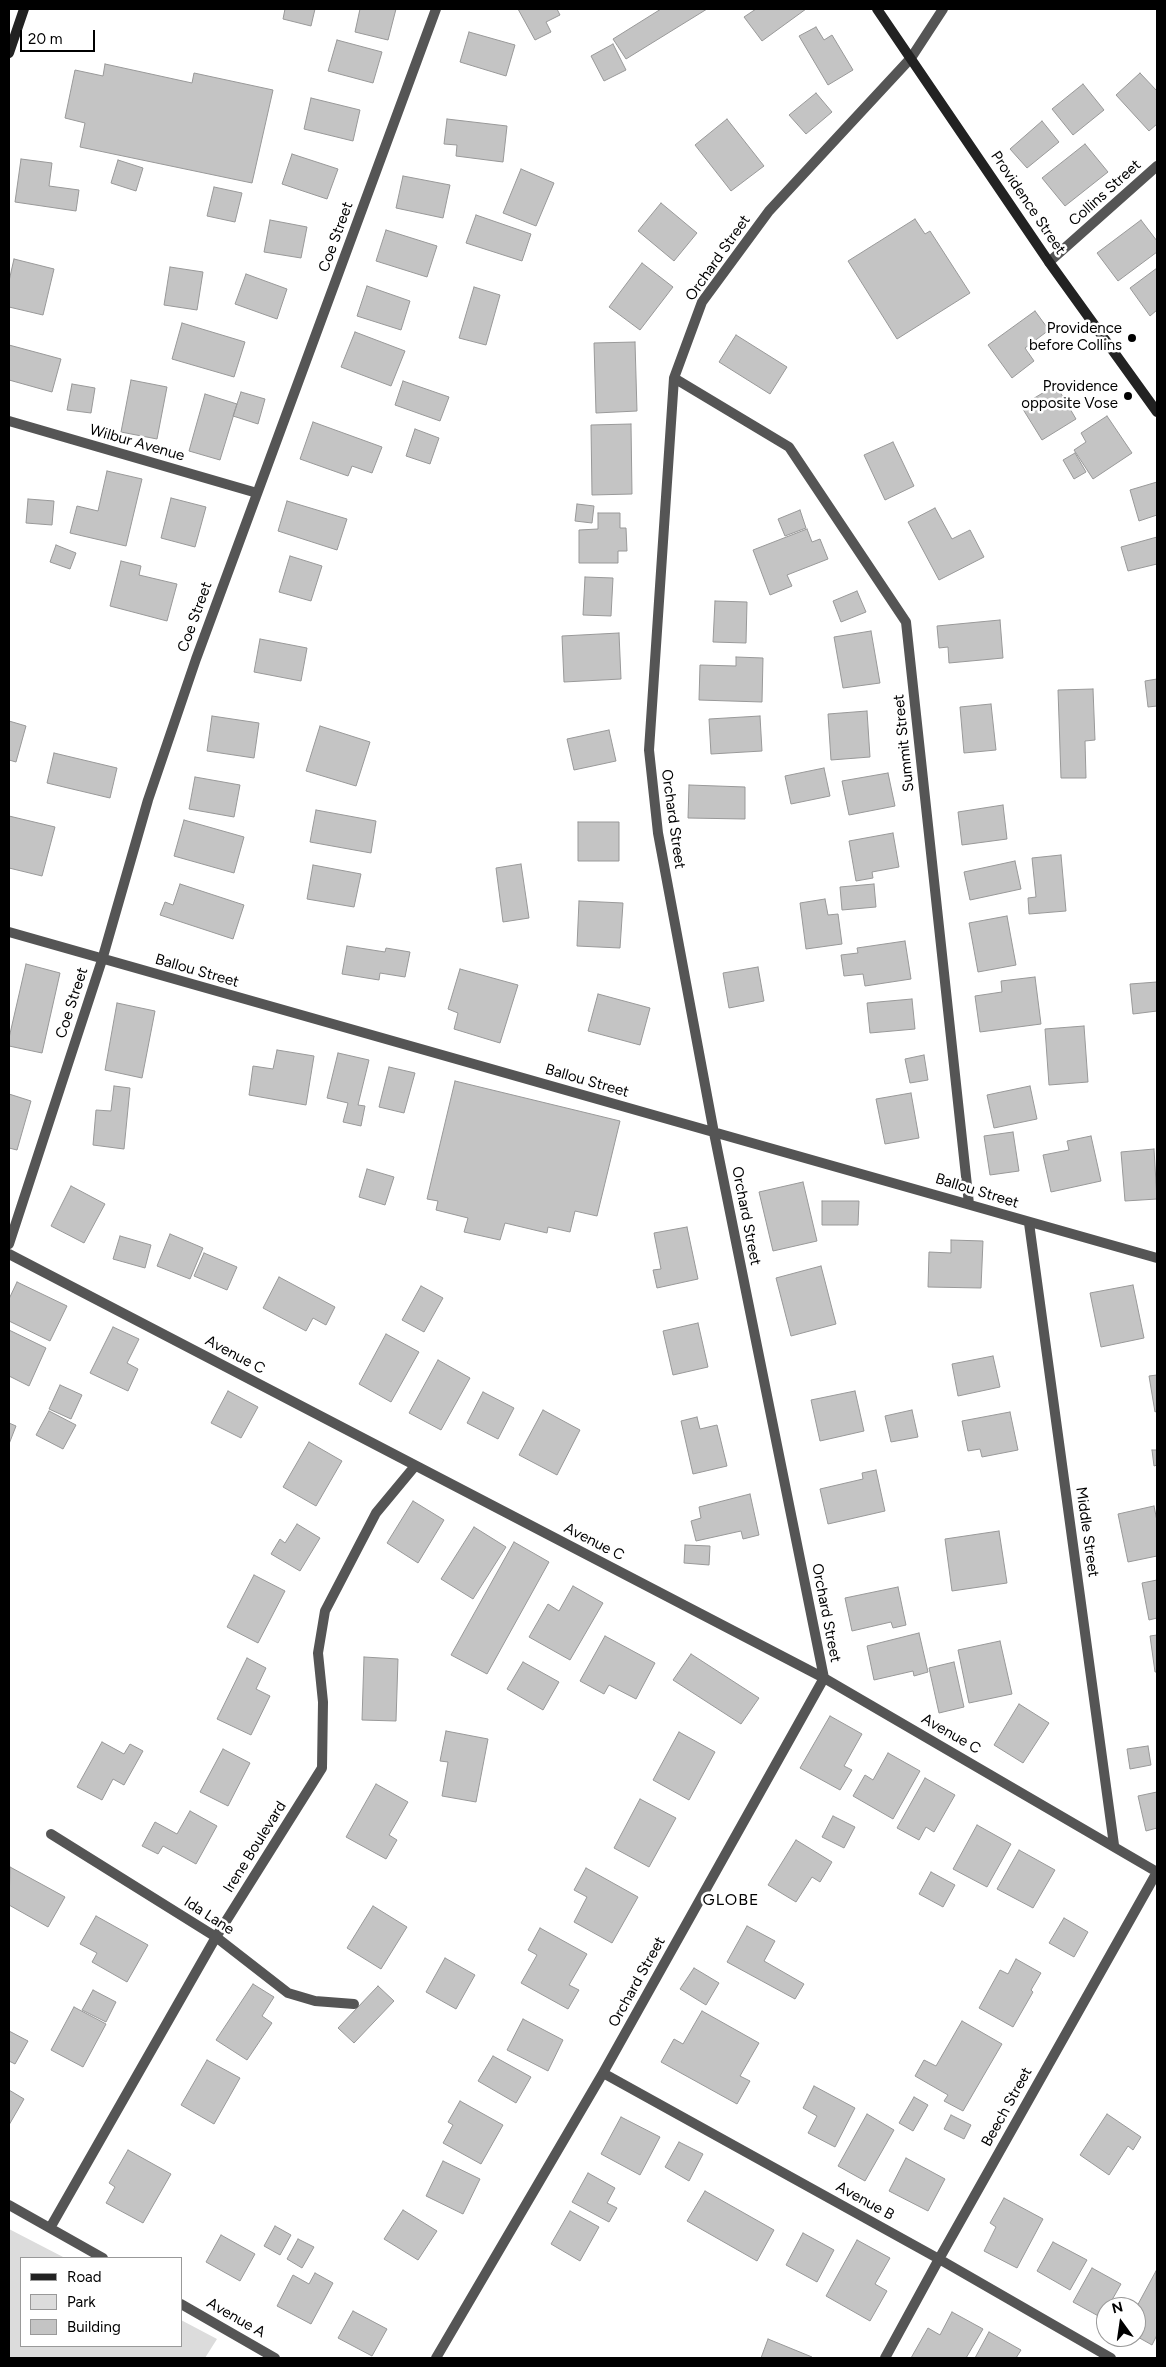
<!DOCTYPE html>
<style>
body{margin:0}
#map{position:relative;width:1166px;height:2367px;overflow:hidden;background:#fff;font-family:Figtree,sans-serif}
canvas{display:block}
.frame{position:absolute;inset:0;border:10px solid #000;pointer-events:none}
.legend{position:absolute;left:20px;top:2257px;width:162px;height:90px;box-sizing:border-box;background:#fff;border:1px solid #999;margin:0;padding:6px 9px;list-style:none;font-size:15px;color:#000}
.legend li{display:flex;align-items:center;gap:10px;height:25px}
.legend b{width:25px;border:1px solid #999}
.north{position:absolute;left:1096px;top:2297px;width:50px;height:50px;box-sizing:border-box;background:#fff;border:1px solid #999;border-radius:50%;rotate:346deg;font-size:14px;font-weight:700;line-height:20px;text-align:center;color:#000}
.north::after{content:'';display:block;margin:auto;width:18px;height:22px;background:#000;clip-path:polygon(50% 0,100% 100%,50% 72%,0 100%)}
.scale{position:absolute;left:20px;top:30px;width:75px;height:22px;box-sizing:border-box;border:2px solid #000;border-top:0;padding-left:6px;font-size:15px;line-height:18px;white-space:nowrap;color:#000;-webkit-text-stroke:4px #fff;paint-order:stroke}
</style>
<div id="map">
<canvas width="1166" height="2367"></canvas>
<div class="frame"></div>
<ul class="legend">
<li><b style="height:6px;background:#222"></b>Road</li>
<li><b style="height:14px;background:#dcdcdc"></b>Park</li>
<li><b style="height:14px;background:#c4c4c4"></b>Building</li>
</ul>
<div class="north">N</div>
<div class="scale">20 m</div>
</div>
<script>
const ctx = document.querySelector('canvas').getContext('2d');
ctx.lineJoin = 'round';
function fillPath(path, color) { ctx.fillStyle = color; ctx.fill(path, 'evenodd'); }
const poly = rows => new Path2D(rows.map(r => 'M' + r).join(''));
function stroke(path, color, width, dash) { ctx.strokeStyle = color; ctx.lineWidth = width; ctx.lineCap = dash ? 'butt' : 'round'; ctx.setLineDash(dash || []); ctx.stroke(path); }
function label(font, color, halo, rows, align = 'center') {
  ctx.font = font + ' Figtree,sans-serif'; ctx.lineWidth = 5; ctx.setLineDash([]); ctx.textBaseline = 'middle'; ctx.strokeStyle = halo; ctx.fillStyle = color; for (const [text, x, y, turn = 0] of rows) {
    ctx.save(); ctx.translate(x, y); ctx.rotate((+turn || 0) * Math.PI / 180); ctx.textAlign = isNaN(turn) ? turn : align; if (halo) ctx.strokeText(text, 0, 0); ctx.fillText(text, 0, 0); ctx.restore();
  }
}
fillPath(poly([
 [9,2229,65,2258,21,2258,21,2346,181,2346,181,2320,217,2339,205,2358,9,2358]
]), '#dcdcdc');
const building = poly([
 [285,9,315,9,311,26,283,19,285,9],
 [360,9,396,9,388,40,355,32,360,9],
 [518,9,557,9,560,15,546,22,551,32,535,40,518,9],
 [661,9,707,9,626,59,613,39,661,9],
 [756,9,806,9,762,41,744,17,756,9],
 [816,27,824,40,832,35,853,70,828,85,799,36,816,27],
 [469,32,515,45,506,76,460,62,469,32],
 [337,40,382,52,373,83,328,71,337,40],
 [613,44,626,70,604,81,591,56,613,44],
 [105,64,192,83,194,73,273,90,252,183,80,147,85,123,65,118,75,70,103,76,105,64],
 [1140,73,1157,91,1157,124,1149,131,1116,95,1140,73],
 [1083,84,1104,110,1073,135,1052,109,1083,84],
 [816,93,832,112,806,134,789,115,816,93],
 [311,98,360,110,353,141,304,129,311,98],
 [447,119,507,126,503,162,456,156,457,145,444,144,447,119],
 [727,119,764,166,731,191,695,145,727,119],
 [1042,121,1059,142,1027,168,1010,149,1042,121],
 [1085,144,1108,172,1065,206,1042,178,1085,144],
 [292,154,338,169,327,199,282,184,292,154],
 [21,159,52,163,49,186,79,190,76,211,15,202,21,159],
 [118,160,143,168,136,191,111,183,118,160],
 [521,169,554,183,536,226,503,213,521,169],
 [403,176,450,185,443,218,396,208,403,176],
 [214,187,242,193,235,222,207,216,214,187],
 [661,203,697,233,674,261,638,231,661,203],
 [476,215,531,234,522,261,466,243,476,215],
 [915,219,925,234,930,231,970,293,897,339,848,261,915,219],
 [270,220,307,227,301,258,264,252,270,220],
 [1141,220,1157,241,1157,252,1118,281,1097,253,1141,220],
 [386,230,437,246,427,277,376,261,386,230],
 [14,259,54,269,43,315,9,307,9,281,14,259],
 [642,263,673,287,640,330,609,307,642,263],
 [170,267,203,272,197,310,164,305,170,267],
 [1157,268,1157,310,1150,316,1130,288,1157,268],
 [246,274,287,289,277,319,235,304,246,274],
 [367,286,410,301,401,330,357,316,367,286],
 [474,287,500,295,486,345,459,338,474,287],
 [1035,311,1049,330,1025,348,1034,361,1012,378,988,345,1035,311],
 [182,323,245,342,234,377,172,359,182,323],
 [355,332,405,351,391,386,341,367,355,332],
 [736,335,787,367,770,394,719,362,736,335],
 [635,342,637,411,596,413,594,343,635,342],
 [9,345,61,359,52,392,9,380,9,345],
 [131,380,167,387,157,439,121,432,131,380],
 [403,381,449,397,440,421,395,405,403,381],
 [72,384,95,388,91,413,67,410,72,384],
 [1056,385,1076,419,1042,440,1021,406,1056,385],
 [241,392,265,399,258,424,233,416,241,392],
 [205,394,237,404,220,460,189,451,205,394],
 [1107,416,1132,453,1093,479,1074,450,1086,442,1081,433,1107,416],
 [313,422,382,447,372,473,352,466,348,476,300,459,313,422],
 [631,424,632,494,592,495,591,425,631,424],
 [415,429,439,438,430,464,406,456,415,429],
 [893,442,914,486,885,500,864,455,893,442],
 [1075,453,1086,472,1074,479,1063,460,1075,453],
 [107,471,142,479,126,546,70,533,77,506,98,511,107,471],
 [1157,482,1157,515,1139,521,1130,490,1157,482],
 [171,498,206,507,195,547,161,538,171,498],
 [28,499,54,501,52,525,26,523,28,499],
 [287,501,347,519,337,550,278,531,287,501],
 [577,504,594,506,592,523,575,521,577,504],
 [935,508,952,539,970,530,984,557,939,580,908,522,935,508],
 [800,510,806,528,785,536,778,519,800,510],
 [598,513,620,513,620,528,626,528,627,551,618,551,618,563,579,563,579,530,598,529,598,513],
 [807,529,812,542,820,539,828,559,787,575,792,586,770,595,753,550,807,529],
 [1157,537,1157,564,1128,571,1121,547,1157,537],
 [56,545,76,553,70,569,50,562,56,545],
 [290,556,322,566,311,601,279,592,290,556],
 [121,561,141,566,139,575,177,584,167,621,110,606,121,561],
 [585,577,613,578,611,616,583,615,585,577],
 [857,591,866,612,841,622,833,601,857,591],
 [715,601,747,602,746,643,713,642,715,601],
 [1000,620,1003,658,949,663,948,647,939,648,937,626,1000,620],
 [871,631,880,683,843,688,834,637,871,631],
 [619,633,621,679,564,682,562,636,619,633],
 [260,639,307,648,301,681,254,672,260,639],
 [736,657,763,658,762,702,699,700,700,665,736,666,736,657],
 [1157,679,1157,706,1148,707,1145,681,1157,679],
 [1093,689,1095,740,1085,741,1086,778,1061,778,1058,690,1093,689],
 [991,704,996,750,964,753,960,707,991,704],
 [867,711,870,757,831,760,828,714,867,711],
 [212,716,259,723,254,758,207,751,212,716],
 [760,716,762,751,711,754,709,719,760,716],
 [9,721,26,726,16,762,9,760,9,721],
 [320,726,370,742,356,786,306,771,320,726],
 [609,730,616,761,574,770,567,739,609,730],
 [54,753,117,768,110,798,47,783,54,753],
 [824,768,830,796,791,804,785,776,824,768],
 [888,773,895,806,849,815,842,781,888,773],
 [195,777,240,785,234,817,189,809,195,777],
 [689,785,745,787,745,819,688,818,689,785],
 [1003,805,1007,839,962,845,958,812,1003,805],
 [316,810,376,821,371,853,310,842,316,810],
 [9,816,55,827,42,876,9,868,9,816],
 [184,820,244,837,234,873,174,856,184,820],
 [578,822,619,822,619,861,578,861,578,822],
 [893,833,899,867,872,872,873,878,856,881,849,841,893,833],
 [1061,855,1066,911,1029,914,1028,898,1036,897,1032,858,1061,855],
 [1015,861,1021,889,970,900,964,872,1015,861],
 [521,864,529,918,503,922,496,868,521,864],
 [313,865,361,874,354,907,307,899,313,865],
 [180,884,244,905,233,939,160,915,165,902,173,905,180,884],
 [874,884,876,907,842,910,840,887,874,884],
 [825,899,828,915,838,914,842,944,806,949,800,903,825,899],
 [579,901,623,903,620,948,577,946,579,901],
 [1007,916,1016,965,978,972,969,923,1007,916],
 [905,941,911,979,865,986,863,974,844,976,841,955,858,953,857,948,905,941],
 [347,946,385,952,386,948,410,952,405,977,380,973,379,980,342,974,347,946],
 [26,964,60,973,42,1053,9,1046,9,1038,26,964],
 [758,967,764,1001,729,1008,723,973,758,967],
 [460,969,518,985,500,1043,454,1029,458,1013,448,1009,460,969],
 [1035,977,1041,1024,980,1032,975,996,1002,992,1001,981,1035,977],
 [1157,982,1157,1011,1133,1014,1130,984,1157,982],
 [598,994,650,1008,640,1045,588,1031,598,994],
 [912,999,915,1029,870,1033,867,1003,912,999],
 [117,1003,155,1011,142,1078,105,1070,117,1003],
 [1084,1026,1088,1082,1049,1085,1045,1029,1084,1026],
 [277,1050,314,1056,306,1105,249,1095,253,1066,273,1069,277,1050],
 [338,1053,369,1060,358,1105,365,1106,361,1126,343,1122,348,1103,327,1098,338,1053],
 [924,1055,928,1080,910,1083,905,1059,924,1055],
 [389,1067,415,1073,404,1113,379,1107,389,1067],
 [455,1081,620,1121,597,1216,575,1211,570,1232,548,1227,547,1233,505,1223,500,1240,464,1232,468,1218,436,1210,438,1201,427,1199,455,1081],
 [114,1086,130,1088,124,1149,93,1145,96,1110,111,1111,114,1086],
 [1030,1086,1037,1119,994,1128,987,1095,1030,1086],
 [911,1093,919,1138,885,1144,876,1099,911,1093],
 [9,1094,31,1101,17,1150,9,1148,9,1094],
 [1013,1132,1019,1171,990,1175,984,1136,1013,1132],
 [1091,1136,1101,1181,1051,1192,1043,1155,1069,1150,1067,1141,1091,1136],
 [1154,1149,1157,1199,1125,1201,1121,1152,1154,1149],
 [367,1169,394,1177,385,1205,359,1197,367,1169],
 [803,1182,817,1241,773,1251,759,1192,803,1182],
 [71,1186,105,1204,84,1243,51,1226,71,1186],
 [822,1201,859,1201,858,1225,822,1225,822,1201],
 [687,1227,698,1279,657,1288,653,1270,661,1269,654,1233,687,1227],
 [170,1234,203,1248,190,1279,157,1266,170,1234],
 [120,1236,151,1245,145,1268,113,1259,120,1236],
 [951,1240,983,1241,981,1288,928,1287,929,1252,951,1253,951,1240],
 [204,1253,237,1267,227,1290,194,1276,204,1253],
 [821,1266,836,1324,791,1336,776,1278,821,1266],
 [279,1277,335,1307,326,1325,313,1318,306,1331,263,1308,279,1277],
 [17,1282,67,1306,50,1341,9,1321,9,1299,17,1282],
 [1133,1285,1144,1338,1101,1347,1090,1293,1133,1285],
 [421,1286,443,1298,424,1332,402,1320,421,1286],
 [698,1323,708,1367,673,1375,663,1331,698,1323],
 [113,1327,139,1339,127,1363,138,1369,128,1391,90,1373,113,1327],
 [9,1330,46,1348,29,1386,9,1376,9,1330],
 [386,1334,419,1352,391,1402,359,1384,386,1334],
 [993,1356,1000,1387,958,1396,952,1364,993,1356],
 [438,1360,470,1378,441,1430,409,1413,438,1360],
 [1157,1375,1157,1411,1155,1412,1149,1376,1157,1375],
 [60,1385,82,1395,71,1419,49,1409,60,1385],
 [228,1391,258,1407,241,1438,211,1423,228,1391],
 [855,1391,864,1431,820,1441,811,1400,855,1391],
 [483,1392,514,1408,498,1439,467,1423,483,1392],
 [543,1410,580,1430,557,1475,519,1455,543,1410],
 [912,1410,918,1437,891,1442,885,1416,912,1410],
 [49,1411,76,1425,63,1449,36,1435,49,1411],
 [1010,1412,1018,1450,982,1457,980,1449,968,1451,962,1421,1010,1412],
 [697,1417,700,1429,717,1425,727,1466,693,1474,681,1421,697,1417],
 [9,1423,16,1426,9,1444,9,1423],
 [309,1442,342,1461,316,1506,283,1487,309,1442],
 [1152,1450,1157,1450,1157,1465,1154,1466,1152,1450],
 [876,1470,885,1511,828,1524,820,1489,863,1479,862,1473,876,1470],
 [750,1494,759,1535,743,1539,741,1531,696,1541,691,1521,701,1518,699,1507,750,1494],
 [413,1501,444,1520,418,1563,387,1543,413,1501],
 [1154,1506,1157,1521,1157,1556,1128,1562,1118,1514,1154,1506],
 [297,1524,320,1538,300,1571,271,1554,280,1539,285,1543,297,1524],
 [474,1527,506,1547,473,1599,441,1579,474,1527],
 [999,1531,1007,1583,952,1591,945,1539,999,1531],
 [514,1542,549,1562,487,1674,451,1655,514,1542],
 [685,1545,710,1546,709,1565,684,1563,685,1545],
 [254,1575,285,1591,258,1643,227,1627,254,1575],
 [1157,1580,1157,1618,1149,1620,1142,1583,1157,1580],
 [573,1586,603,1603,570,1660,529,1637,548,1604,559,1611,573,1586],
 [898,1587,906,1625,893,1628,891,1622,852,1631,845,1598,898,1587],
 [919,1633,928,1672,914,1676,913,1671,874,1680,867,1646,919,1633],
 [1157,1635,1157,1672,1155,1672,1150,1636,1157,1635],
 [605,1636,655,1663,636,1699,609,1685,604,1694,580,1681,605,1636],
 [1000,1641,1012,1694,969,1703,958,1650,1000,1641],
 [691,1654,759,1698,741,1724,673,1680,691,1654],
 [364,1657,398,1659,396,1721,362,1720,364,1657],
 [247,1658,266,1668,256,1689,270,1696,251,1735,217,1719,247,1658],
 [523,1662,559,1682,543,1710,507,1689,523,1662],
 [954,1662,964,1707,939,1713,929,1668,954,1662],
 [1019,1704,1049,1723,1023,1763,994,1745,1019,1704],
 [830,1716,862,1734,844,1766,852,1770,840,1790,800,1768,830,1716],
 [446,1731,488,1739,476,1802,442,1796,448,1762,440,1761,446,1731],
 [679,1732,715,1752,689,1800,653,1780,679,1732],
 [102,1742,124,1754,130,1744,143,1751,124,1785,113,1779,102,1800,77,1787,102,1742],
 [1148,1746,1151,1765,1130,1769,1127,1749,1148,1746],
 [223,1749,250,1763,228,1806,200,1792,223,1749],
 [888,1753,920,1771,893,1819,853,1796,865,1775,873,1780,888,1753],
 [925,1778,955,1795,934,1832,926,1827,919,1840,897,1828,925,1778],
 [376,1784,408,1802,389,1835,397,1840,386,1859,346,1837,376,1784],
 [1157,1792,1157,1828,1146,1831,1138,1796,1157,1792],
 [640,1799,676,1818,649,1867,614,1848,640,1799],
 [190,1811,217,1826,196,1864,163,1846,158,1854,142,1846,155,1822,177,1834,190,1811],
 [833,1816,855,1827,844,1848,822,1837,833,1816],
 [977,1825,1011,1844,987,1887,953,1869,977,1825],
 [796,1840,832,1862,820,1882,812,1877,796,1902,768,1885,796,1840],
 [1019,1850,1055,1870,1033,1908,997,1889,1019,1850],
 [10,1867,65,1897,48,1927,9,1905,10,1867],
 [586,1868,638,1897,612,1943,574,1922,587,1897,574,1890,586,1868],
 [931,1872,955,1885,943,1907,919,1894,931,1872],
 [373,1906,407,1927,381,1969,347,1948,373,1906],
 [96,1916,148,1945,127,1982,92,1962,97,1953,80,1944,96,1916],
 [1064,1918,1088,1932,1074,1957,1049,1943,1064,1918],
 [747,1926,775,1941,764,1961,804,1984,795,1999,727,1962,747,1926],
 [540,1928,587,1954,569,1985,579,1990,568,2009,521,1983,537,1955,528,1950,540,1928],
 [445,1958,475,1975,456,2009,426,1992,445,1958],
 [1016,1959,1041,1973,1031,1990,1033,1992,1013,2027,979,2008,1000,1970,1008,1974,1016,1959],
 [694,1968,719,1983,706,2005,680,1989,694,1968],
 [253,1984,274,1997,262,2016,272,2023,247,2060,216,2040,253,1984],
 [378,1986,394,2001,354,2043,338,2028,378,1986],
 [93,1990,116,2002,106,2022,82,2010,93,1990],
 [74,2007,106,2024,83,2067,51,2050,74,2007],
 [702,2011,759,2043,740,2076,750,2081,737,2104,661,2062,674,2039,683,2044,702,2011],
 [523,2019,563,2040,548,2071,507,2050,523,2019],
 [962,2021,1002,2044,963,2111,944,2101,948,2095,915,2076,924,2060,936,2066,962,2021],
 [9,2031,28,2041,15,2064,9,2061,9,2031],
 [493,2056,531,2077,516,2103,478,2081,493,2056],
 [207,2060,240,2078,214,2124,181,2105,207,2060],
 [814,2086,855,2108,835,2147,808,2133,817,2116,803,2108,814,2086],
 [9,2090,24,2099,9,2125,9,2090],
 [914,2097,928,2105,913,2131,899,2123,914,2097],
 [460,2101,503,2125,481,2164,443,2143,453,2125,448,2122,460,2101],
 [867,2114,894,2130,865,2181,838,2166,867,2114],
 [1107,2114,1141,2137,1133,2150,1128,2146,1109,2175,1080,2155,1107,2114],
 [951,2115,971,2125,964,2139,944,2129,951,2115],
 [621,2117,660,2137,640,2175,601,2154,621,2117],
 [679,2142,703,2154,689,2181,665,2167,679,2142],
 [128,2150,171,2174,143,2223,106,2203,115,2187,109,2183,128,2150],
 [906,2158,945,2179,928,2211,889,2191,906,2158],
 [443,2161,480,2179,463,2214,426,2196,443,2161],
 [588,2173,615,2188,607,2203,617,2208,609,2222,572,2202,588,2173],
 [705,2191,774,2230,757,2261,687,2221,705,2191],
 [1004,2198,1043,2219,1017,2268,984,2251,996,2227,990,2223,1004,2198],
 [403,2210,437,2231,418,2260,384,2239,403,2210],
 [570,2211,599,2227,580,2261,551,2244,570,2211],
 [275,2226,291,2235,280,2255,264,2246,275,2226],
 [803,2233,834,2250,817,2282,786,2265,803,2233],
 [221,2235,255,2254,240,2281,206,2262,221,2235],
 [298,2239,314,2247,302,2268,287,2259,298,2239],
 [857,2240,890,2258,875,2284,887,2291,870,2321,826,2296,857,2240],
 [1053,2242,1087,2260,1070,2290,1037,2271,1053,2242],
 [1092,2268,1121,2284,1108,2307,1106,2307,1102,2318,1073,2302,1092,2268],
 [1156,2271,1157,2335,1152,2345,1136,2336,1136,2308,1156,2271],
 [315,2273,333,2283,311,2324,277,2306,293,2275,309,2284,315,2273],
 [353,2311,387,2329,372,2356,338,2338,353,2311],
 [952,2312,983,2329,966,2358,911,2358,928,2328,940,2335,952,2312],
 [989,2332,1021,2350,1016,2358,975,2358,989,2332],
 [768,2339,812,2357,811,2358,761,2358,768,2339]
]);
fillPath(building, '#c4c4c4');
stroke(building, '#999', 1);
stroke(poly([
 [1049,262,1157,166],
 [674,378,789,447,906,622,969,1204],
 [9,421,257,493],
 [9,932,1157,1258],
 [1029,1223,1114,1845],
 [9,1244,102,960,148,800,196,659,436,9],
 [9,1254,824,1678,1157,1872],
 [51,1834,216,1937,288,1993,315,2001,354,2004],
 [603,2073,939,2259,1111,2358],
 [9,2205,103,2258],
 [50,2228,216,1937,322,1768,323,1702,318,1653,325,1611,376,1513,415,1466],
 [181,2304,275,2358],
 [436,2358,603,2073,824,1678,714,1133,658,833,649,750,674,378,702,302,769,211,911,58,943,9],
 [885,2358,939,2259,1157,1872]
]), '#555', 10);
stroke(poly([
 [877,9,1049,262,1157,412],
 [9,53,24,9]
]), '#222', 10);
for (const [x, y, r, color] of [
 [1132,338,5,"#000"],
 [1128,396,5,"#000"]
]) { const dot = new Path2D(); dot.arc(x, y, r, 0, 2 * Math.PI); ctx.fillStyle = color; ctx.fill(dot); stroke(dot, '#fff', 2); }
label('15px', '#000', '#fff', [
 ["Collins Street",1105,193,-42],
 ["Providence Street",1028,203,56],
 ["Coe Street",336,237,-70],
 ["Orchard Street",718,258,-55],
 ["Wilbur Avenue",137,443,16],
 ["Coe Street",195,617,-70],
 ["Summit Street",904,743,-96],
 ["Orchard Street",673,819,82],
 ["Ballou Street",197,971,16],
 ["Coe Street",72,1003,-72],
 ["Ballou Street",587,1081,16],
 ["Ballou Street",977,1191,17],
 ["Orchard Street",746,1216,79],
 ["Avenue C",235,1355,28],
 ["Middle Street",1087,1532,82],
 ["Avenue C",594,1542,27],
 ["Orchard Street",826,1613,79],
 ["Avenue C",951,1734,30],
 ["Irene Boulevard",255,1847,-58],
 ["Ida Lane",209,1916,33],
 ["Orchard Street",637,1982,-61],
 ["Beech Street",1007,2107,-61],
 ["Avenue B",865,2201,29],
 ["Avenue A",236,2318,30]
]);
label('15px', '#000', '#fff', [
 ["Providence",1122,329],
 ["before Collins",1122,346],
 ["Providence",1118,387],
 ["opposite Vose",1118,404]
], 'right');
ctx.letterSpacing = '1px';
label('16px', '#000', '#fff', [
 ["GLOBE",731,1900]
]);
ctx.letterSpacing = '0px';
</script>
